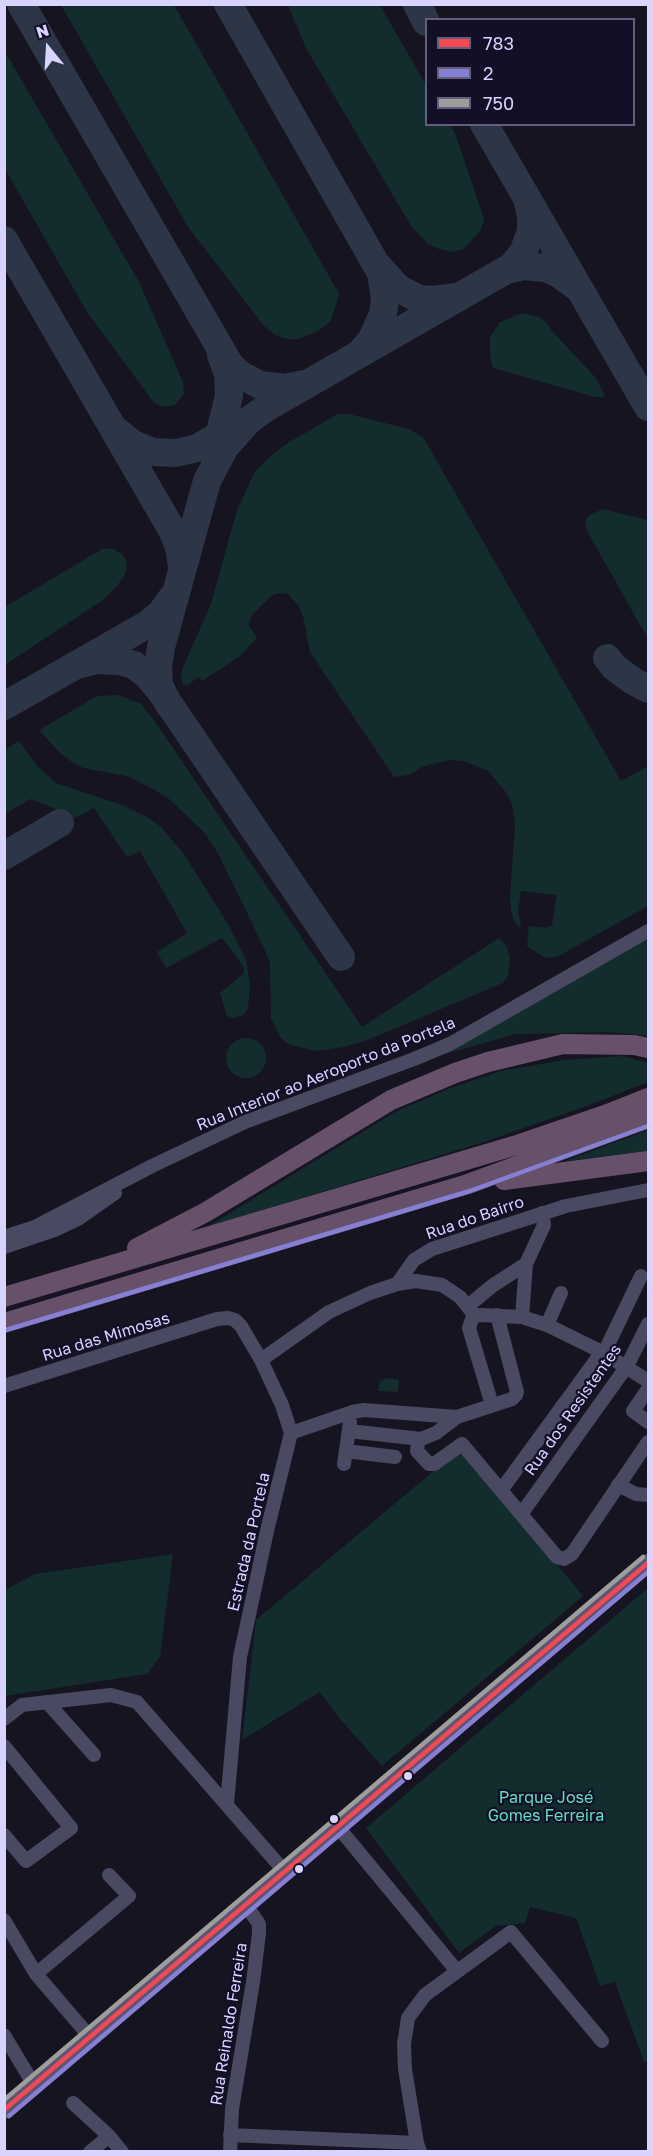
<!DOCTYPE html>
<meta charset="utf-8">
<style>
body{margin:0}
#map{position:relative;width:653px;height:2156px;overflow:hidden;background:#161421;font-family:"Golos Text",sans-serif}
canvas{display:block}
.frame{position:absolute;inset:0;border:6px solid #d9d4ff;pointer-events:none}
.legend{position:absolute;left:425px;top:18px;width:210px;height:108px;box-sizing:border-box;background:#130f26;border:2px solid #625e7d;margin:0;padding:8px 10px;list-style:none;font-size:18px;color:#d9d4ff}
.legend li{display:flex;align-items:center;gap:12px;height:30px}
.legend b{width:30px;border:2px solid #625e7d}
.north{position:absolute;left:18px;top:18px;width:60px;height:60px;-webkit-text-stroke:4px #130f26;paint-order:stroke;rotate:342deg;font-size:16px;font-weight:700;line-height:24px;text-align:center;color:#d9d4ff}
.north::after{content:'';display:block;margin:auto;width:21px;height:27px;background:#d9d4ff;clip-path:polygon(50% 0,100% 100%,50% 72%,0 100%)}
</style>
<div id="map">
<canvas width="653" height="2156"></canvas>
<div class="frame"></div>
<ul class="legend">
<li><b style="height:8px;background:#f24953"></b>783</li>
<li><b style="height:8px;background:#8580d4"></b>2</li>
<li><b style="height:8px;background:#9d9d9c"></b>750</li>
</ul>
<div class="north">N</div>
</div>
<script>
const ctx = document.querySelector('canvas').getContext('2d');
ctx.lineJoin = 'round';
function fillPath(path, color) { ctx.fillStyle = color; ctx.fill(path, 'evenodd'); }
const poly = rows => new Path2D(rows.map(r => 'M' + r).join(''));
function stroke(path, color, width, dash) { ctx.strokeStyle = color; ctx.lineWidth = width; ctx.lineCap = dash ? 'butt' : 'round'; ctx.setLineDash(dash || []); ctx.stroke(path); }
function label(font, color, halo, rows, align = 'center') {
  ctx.font = font + ' "Golos Text",sans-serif'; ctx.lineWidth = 4.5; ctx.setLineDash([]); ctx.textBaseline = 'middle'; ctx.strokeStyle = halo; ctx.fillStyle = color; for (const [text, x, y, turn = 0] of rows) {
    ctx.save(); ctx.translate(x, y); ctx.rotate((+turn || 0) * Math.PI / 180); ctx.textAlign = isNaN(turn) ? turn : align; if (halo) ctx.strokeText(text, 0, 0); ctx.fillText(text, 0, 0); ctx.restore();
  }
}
fillPath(poly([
 [61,5,174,5,337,290,339,294,336,305,331,320,325,326,316,332,298,339,287,339,275,335,264,326,188,227],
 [288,5,380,5,426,85,426,124,450,125,455,133,484,219,481,230,464,249,452,252,439,249,428,244,411,226,306,48],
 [4,50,139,282,183,382,184,394,175,405,164,407,154,403,87,312,5,169],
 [522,313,539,317,547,323,552,331,596,378,605,397,595,397,493,368,490,356,490,337,500,322],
 [338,414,349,414,409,429,423,437,621,781,648,766,648,906,557,957,545,958,527,946,529,926,546,928,552,925,557,895,521,891,518,912,521,925,519,927,515,923,511,911,510,897,515,825,512,804,505,791,488,771,464,761,451,760,436,763,424,766,409,775,394,777,310,652,303,616,298,605,288,594,279,593,271,596,252,615,248,624,257,638,240,656,202,681,198,677,188,685,183,685,181,677,183,667,211,604,236,513,254,473,267,459,286,444],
 [602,509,648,520,648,637,644,632,587,531,585,523,587,517],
 [102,549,114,549,123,555,126,561,127,568,124,576,117,586,103,600,5,665,5,607],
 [118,695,141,704,154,720,362,1027,499,938,507,947,510,960,508,976,503,983,365,1041,344,1047,315,1051,288,1044,281,1038,271,1019,270,963,264,948,219,855,204,832,168,798,151,788,127,776,83,768,72,762,60,753,39,730,97,696],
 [19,741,37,766,56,783,122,805,147,817,160,826,184,854,229,926,246,959,250,984,248,1008,243,1015,234,1018,227,1016,220,993,244,973,244,967,222,938,166,968,157,952,187,933,140,851,127,857,94,808,64,823,56,809,30,799,5,814,5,749],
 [648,939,648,1036,609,1032,516,1034,445,1054],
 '226 1058a20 20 0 1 1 40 0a20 20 0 1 1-40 0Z',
 [623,1056,648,1063,648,1082,587,1106,481,1143,207,1227,395,1112,453,1087,501,1071,564,1060],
 [648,1130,648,1151,565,1161],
 [388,1378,399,1380,398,1392,378,1391,380,1381],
 [461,1448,583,1596,382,1766,339,1718,320,1692,242,1740,256,1620],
 [173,1554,160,1657,147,1674,5,1696,5,1590,35,1574],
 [648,1588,648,2061,644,2062,615,1982,600,1986,576,1918,530,1907,525,1923,496,1926,459,1953,366,1828]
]), '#132c2d');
stroke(poly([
 [21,4,230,365,239,374,260,385,285,388,304,384],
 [228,4,381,273,385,298,383,314,372,339,362,351],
 [417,4,426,22],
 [484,124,648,407],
 [4,240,172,530,179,547,182,566],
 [378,266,398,288,409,294,420,299,434,300,457,297],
 [506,270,523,266,545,268,559,274,578,288],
 [117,431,133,444,153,452,176,453,197,448,235,426],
 [217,444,229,396,228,374,221,355],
 [607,658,614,667,633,681,648,689],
 [77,665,96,660,120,661,134,665,148,676,161,692,341,957],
 [169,705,159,685,158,668,161,647,207,481,225,447,249,420,269,406,511,267,523,253,531,231,531,216,527,198],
 [4,706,148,624,161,613,171,599],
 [4,856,60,823]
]), '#2c3646', 28);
stroke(poly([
 [4,1237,35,1227,152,1166,245,1122,414,1059,450,1044,648,931],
 [4,1247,57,1229,78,1219,115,1193],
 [397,1284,414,1260,432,1249,566,1206,648,1190],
 [468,1306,492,1286,526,1264,544,1225,542,1213],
 [475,1316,480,1315,522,1317,547,1325,602,1352,648,1381],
 [475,1316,472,1319,469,1328,492,1405],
 [522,1317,526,1264],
 [547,1325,561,1293],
 [604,1353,641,1276],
 [261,1360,329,1312,370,1293,397,1284,416,1281,442,1285,460,1297,475,1316],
 [4,1386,217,1319,228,1318,235,1320,241,1326,261,1360,282,1405,291,1433,267,1531,240,1657,227,1804],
 [648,1389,633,1411,648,1422],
 [349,1431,421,1439,436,1433,457,1417],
 [291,1433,352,1412,364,1410,457,1417,512,1399,516,1395,517,1392,497,1315],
 [421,1439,418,1442,417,1451,429,1464,434,1464,462,1444,557,1557,564,1559,572,1554,648,1442],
 [346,1451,395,1457],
 [344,1464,350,1422],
 [618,1485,636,1494,648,1495],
 [502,1489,602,1352],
 [522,1513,627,1366,648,1324],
 [47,1702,94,1755],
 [4,1719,22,1705,111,1695,137,1702,285,1872],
 [4,1746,71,1828,26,1861,4,1835],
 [338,1827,457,1971],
 [4,1920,36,1974,90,2037],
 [36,1974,129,1896,109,1875],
 [4,2035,34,2085],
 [73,2103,109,2136,122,2152],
 [230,2135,417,2143],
 [90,2152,109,2136],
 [230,2152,232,2109,253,1982,259,1933,259,1924,246,1905],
 [420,2152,417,2143,405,2069,404,2044,408,2018,425,1995,511,1932,602,2041]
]), '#4a4962', 14);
stroke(poly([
 [4,2110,648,1563]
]), '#5e5373', 18);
stroke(poly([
 [504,1180,648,1161],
 [137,1248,206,1212,391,1100,455,1073,488,1062,563,1044,634,1045,648,1048],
 [4,1297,520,1144,605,1115,648,1098],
 [4,1323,468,1184,648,1118]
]), '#67516a', 20);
stroke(poly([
 [4,2110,648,1563]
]), '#f24953', 4.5);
stroke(poly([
 [6,1330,470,1191,648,1126],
 [9,2116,648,1572]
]), '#8580d4', 4.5);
stroke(poly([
 [4,2100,643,1557]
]), '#9d9d9c', 4.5);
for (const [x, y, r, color] of [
 [408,1776,5,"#d9d4ff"],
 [334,1819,5,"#d9d4ff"],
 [299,1869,5,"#d9d4ff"]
]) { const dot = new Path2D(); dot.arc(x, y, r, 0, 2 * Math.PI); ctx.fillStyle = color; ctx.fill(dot); stroke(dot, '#130f26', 2); }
label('16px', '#d9d4ff', '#130f26', [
 ["Rua Interior ao Aeroporto da Portela",326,1074,-22],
 ["Rua do Bairro",475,1218,-19],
 ["Rua das Mimosas",106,1337,-17],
 ["Rua dos Resistentes",573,1410,-55],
 ["Estrada da Portela",249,1542,-77],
 ["Rua Reinaldo Ferreira",229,2024,-81]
]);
label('16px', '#5fe0c0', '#130f26', [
 ["Parque José",546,1798],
 ["Gomes Ferreira",546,1816]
]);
</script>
